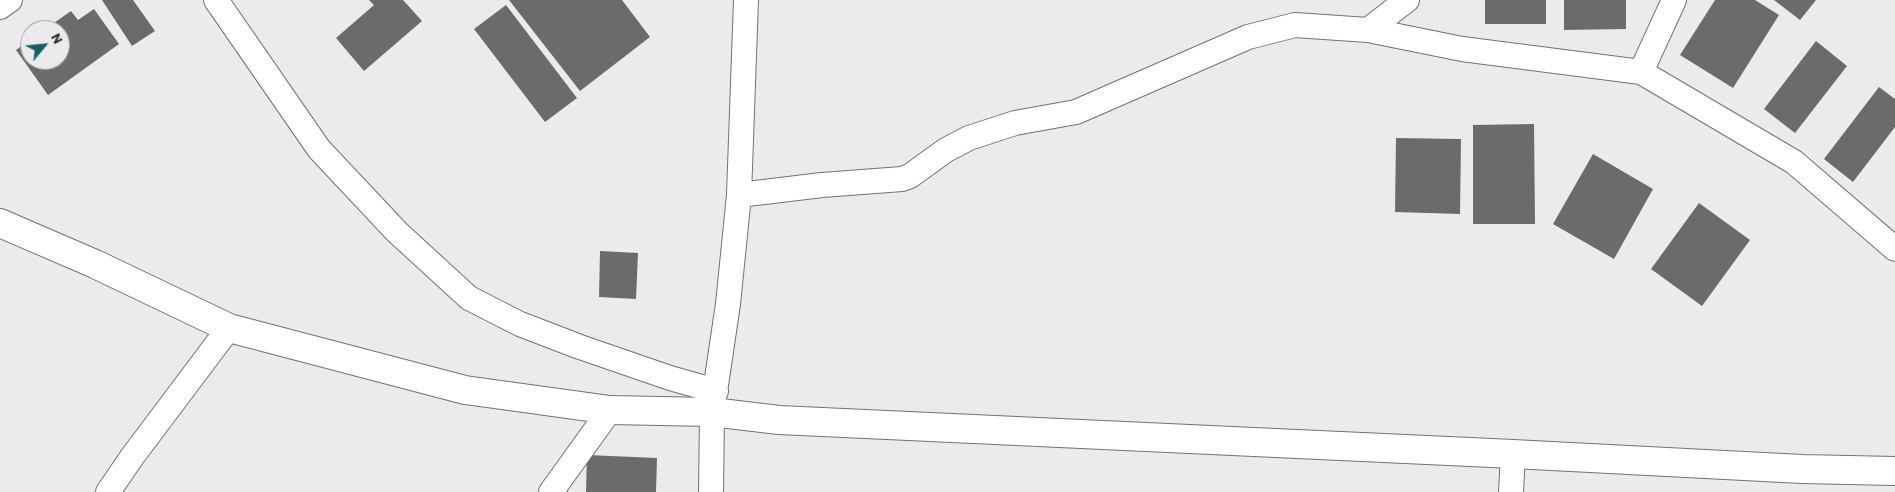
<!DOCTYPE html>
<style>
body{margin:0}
#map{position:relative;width:1895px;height:492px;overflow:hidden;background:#eceaed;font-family:Barlow,sans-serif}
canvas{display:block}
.north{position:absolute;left:20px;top:20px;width:50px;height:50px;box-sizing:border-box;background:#eceaed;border:1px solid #9f9ea0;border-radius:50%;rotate:62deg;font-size:14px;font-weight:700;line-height:20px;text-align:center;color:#2c2b2c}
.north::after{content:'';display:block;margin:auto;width:18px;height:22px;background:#136268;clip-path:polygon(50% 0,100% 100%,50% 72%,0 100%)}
</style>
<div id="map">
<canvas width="1895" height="492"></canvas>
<div class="north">N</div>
</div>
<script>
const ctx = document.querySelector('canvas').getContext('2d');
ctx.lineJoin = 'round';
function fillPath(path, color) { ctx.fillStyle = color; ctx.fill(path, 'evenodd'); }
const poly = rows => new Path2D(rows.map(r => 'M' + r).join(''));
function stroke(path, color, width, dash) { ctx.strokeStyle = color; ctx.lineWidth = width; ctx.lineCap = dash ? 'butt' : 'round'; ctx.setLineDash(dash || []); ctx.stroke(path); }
fillPath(poly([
 [102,0,133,0,155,31,132,46],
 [369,0,403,0,422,21,364,71,336,38,374,5],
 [509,0,622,0,650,37,580,91],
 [1485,0,1546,0,1546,24,1485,24],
 [1564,0,1626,0,1626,29,1564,30],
 [1715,0,1755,0,1779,15,1733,88,1680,55],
 [1774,0,1816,0,1800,20],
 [506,5,577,98,545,122,474,29],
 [94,9,119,44,48,95,16,50,30,40,30,60,60,60,60,30,44,30,71,11,78,20],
 [1816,41,1847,66,1795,133,1764,109],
 [1879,87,1895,99,1895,127,1853,182,1824,159],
 [1534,124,1535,224,1473,224,1473,125],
 [1396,138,1461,139,1460,214,1395,212],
 [1593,154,1653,189,1614,259,1553,224],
 [1699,203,1750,240,1702,306,1651,269],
 [600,251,638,253,636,299,599,297],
 [587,455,657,458,656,492,586,492]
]), '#6c6a6d');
const street = poly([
 [216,0,319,149,397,232,469,298,520,324,580,347,670,378,716,391],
 [0,7,10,0],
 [1368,30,1407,0],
 [1641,72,1674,0],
 [739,195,822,185,902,179,910,176,946,150,969,138,1015,123,1076,112,1248,37,1295,25,1368,30,1462,49,1641,72,1794,162,1895,249],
 [108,492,132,457,229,328],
 [551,492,610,410],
 [711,492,712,412,728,304,739,195,746,0],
 [1511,492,1513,454]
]);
const secondary = poly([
 [0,223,95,264,229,328,465,390,610,410,712,412,779,420,1513,454,1802,469,1895,471]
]);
stroke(street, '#737174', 26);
stroke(secondary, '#737174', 30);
stroke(street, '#fff', 24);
stroke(secondary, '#fff', 28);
</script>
